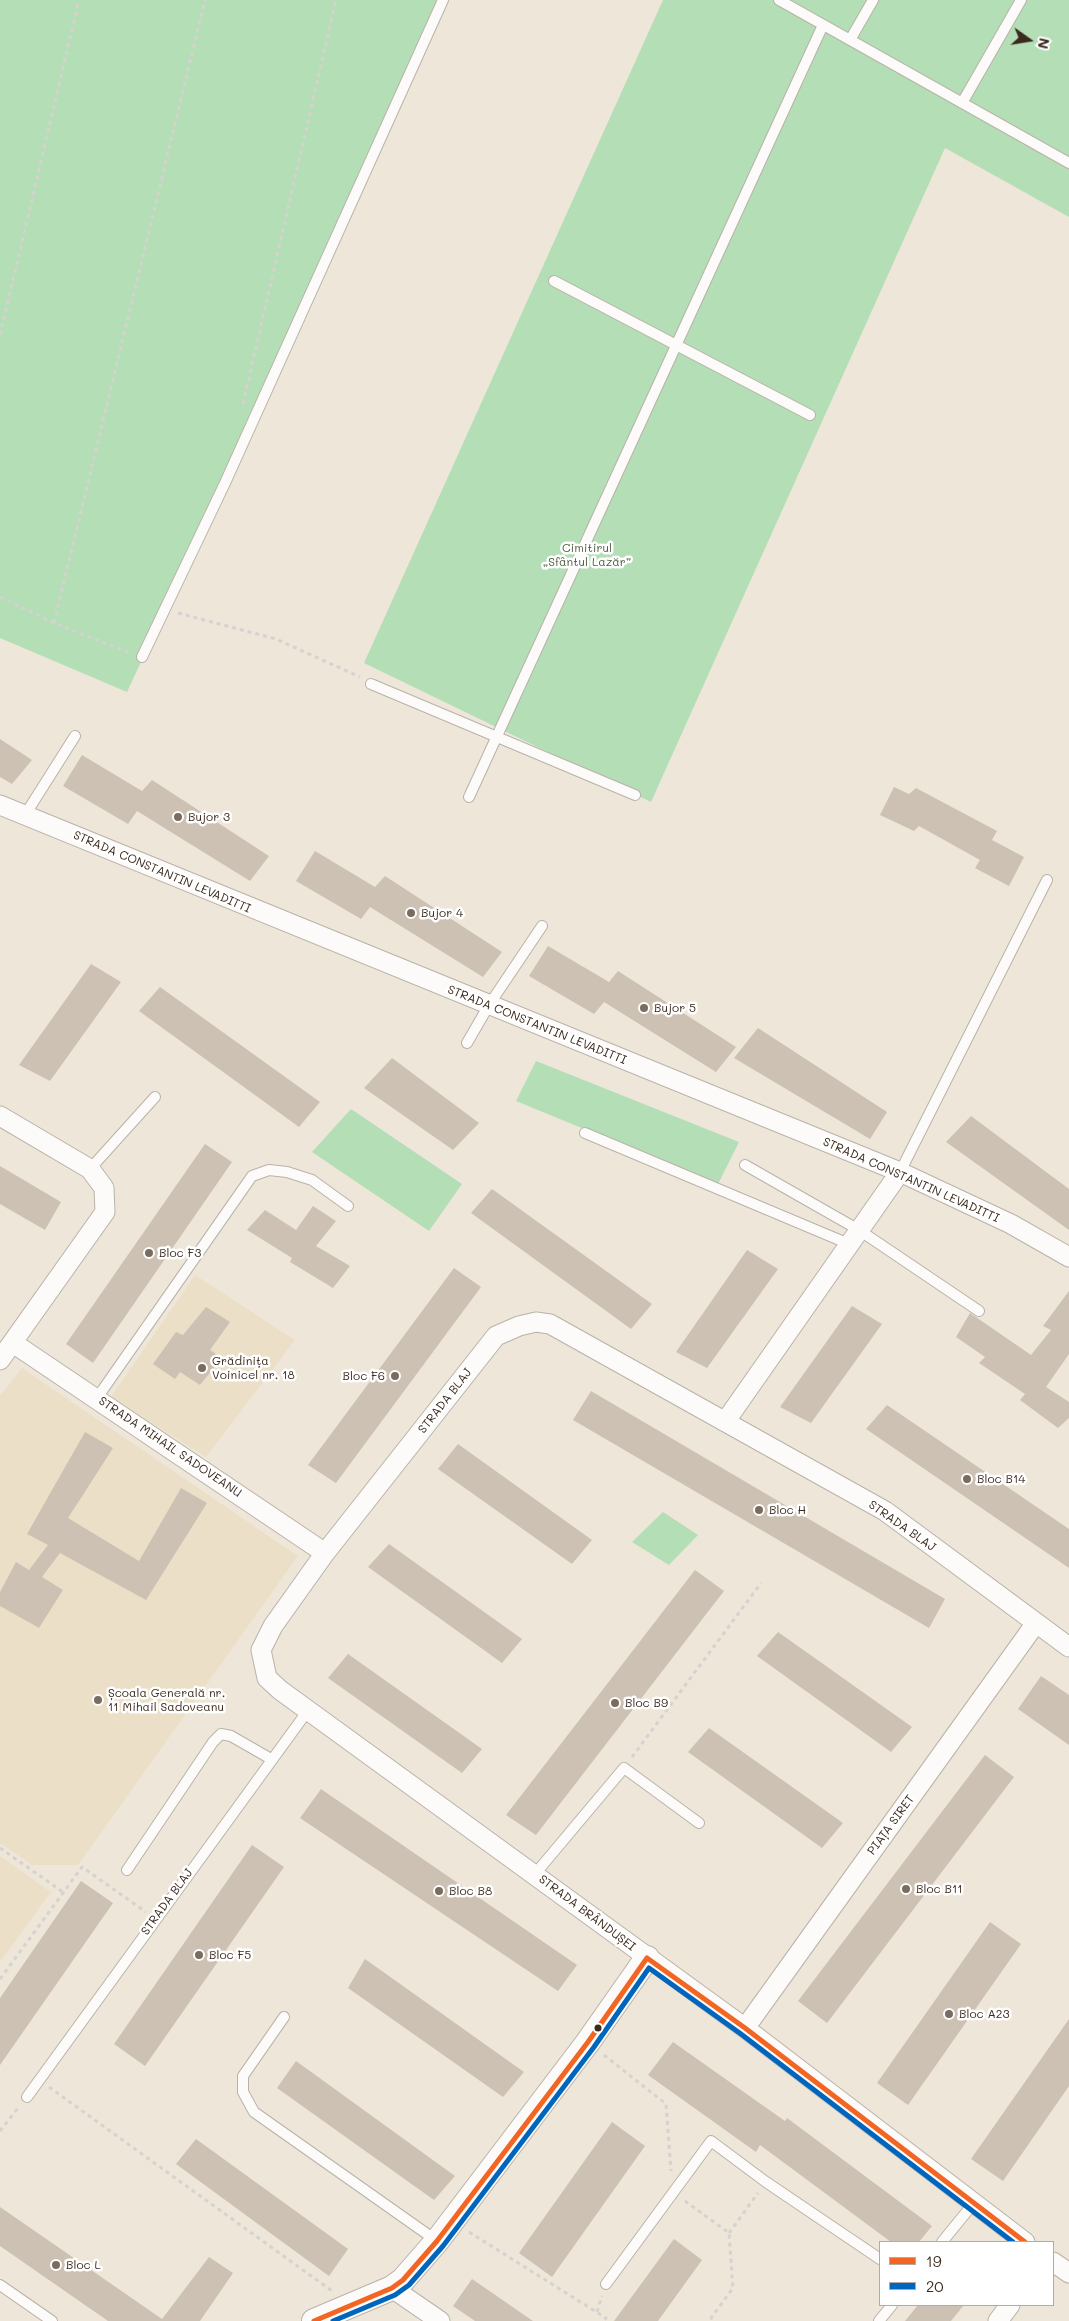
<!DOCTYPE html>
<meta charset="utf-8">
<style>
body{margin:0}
#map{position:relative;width:1069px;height:2321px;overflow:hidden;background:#eee6d9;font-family:Mali,sans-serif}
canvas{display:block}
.legend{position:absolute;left:879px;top:2241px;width:175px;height:65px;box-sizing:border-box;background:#fff;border:1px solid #b1aaa5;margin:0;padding:6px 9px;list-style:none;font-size:15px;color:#3b2a1e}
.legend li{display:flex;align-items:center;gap:10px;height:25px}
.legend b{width:25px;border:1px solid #b1aaa5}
.north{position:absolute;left:1004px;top:15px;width:50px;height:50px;-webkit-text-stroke:4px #fff;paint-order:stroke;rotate:103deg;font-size:14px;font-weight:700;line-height:20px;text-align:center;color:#3b2a1e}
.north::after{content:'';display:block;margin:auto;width:18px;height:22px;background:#3b2a1e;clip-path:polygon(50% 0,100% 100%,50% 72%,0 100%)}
</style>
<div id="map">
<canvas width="1069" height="2321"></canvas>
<ul class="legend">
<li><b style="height:6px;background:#f26522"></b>19</li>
<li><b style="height:6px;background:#0065bd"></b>20</li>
</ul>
<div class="north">N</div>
</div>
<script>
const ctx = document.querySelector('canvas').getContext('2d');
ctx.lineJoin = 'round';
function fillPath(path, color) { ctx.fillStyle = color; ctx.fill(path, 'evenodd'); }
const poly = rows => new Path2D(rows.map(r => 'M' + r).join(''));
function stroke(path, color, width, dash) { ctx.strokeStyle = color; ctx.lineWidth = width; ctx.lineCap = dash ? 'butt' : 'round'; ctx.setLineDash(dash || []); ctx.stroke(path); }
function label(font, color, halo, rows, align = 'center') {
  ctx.font = font + ' Mali,sans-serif'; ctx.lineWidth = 5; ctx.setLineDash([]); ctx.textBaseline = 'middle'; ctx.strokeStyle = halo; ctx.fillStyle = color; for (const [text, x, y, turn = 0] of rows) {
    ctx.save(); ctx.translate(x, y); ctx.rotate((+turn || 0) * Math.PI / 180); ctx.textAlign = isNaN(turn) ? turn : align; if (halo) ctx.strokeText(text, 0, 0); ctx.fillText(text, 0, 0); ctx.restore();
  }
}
fillPath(poly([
 [195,1275,295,1340,206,1457,111,1397],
 [22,1368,298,1556,78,1865,32,1865,0,1843,0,1396],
 [0,1856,51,1892,0,1962]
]), '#ecdfc8');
fillPath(poly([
 [0,0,447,0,127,692,0,638],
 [663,0,1069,0,1069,217,945,148,651,802,364,663],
 [536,1061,739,1142,718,1184,516,1101],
 [351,1109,462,1184,429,1231,312,1152],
 [663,1512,698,1535,669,1565,632,1542]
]), '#b3deb6');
fillPath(poly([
 [0,739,32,760,12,784,0,777],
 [82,755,142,791,152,780,269,856,250,881,137,811,128,824,63,786],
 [894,787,909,794,916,788,997,831,992,840,1024,857,1009,886,975,868,980,860,919,826,914,831,880,815],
 [315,851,375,887,385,876,502,952,483,977,370,907,361,919,296,881],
 [548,946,609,982,618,971,736,1047,716,1072,604,1002,594,1014,529,976],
 [91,964,121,982,50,1081,19,1065],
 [160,987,320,1102,299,1127,139,1011],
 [758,1028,887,1112,870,1139,734,1058],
 [392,1058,479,1123,453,1150,364,1088],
 [971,1116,1069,1189,1069,1230,946,1142],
 [205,1144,232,1162,93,1363,66,1344],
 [0,1166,61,1202,45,1230,0,1204],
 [492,1189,652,1304,631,1329,471,1213],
 [313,1206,336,1221,316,1246,350,1266,333,1288,290,1262,292,1258,247,1230,265,1210,296,1230],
 [747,1250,778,1269,707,1368,676,1352],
 [454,1268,481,1287,336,1483,308,1465],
 [1069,1291,1069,1354,1046,1387,1069,1402,1069,1418,1058,1428,1020,1400,1025,1394,979,1363,985,1357,956,1337,970,1313,1031,1355,1051,1330,1043,1326],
 [852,1306,882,1324,811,1423,780,1407],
 [206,1307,230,1322,210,1350,222,1358,200,1385,180,1372,175,1379,153,1364,176,1332,183,1335],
 [591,1391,945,1599,929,1628,573,1420],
 [887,1405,1069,1529,1069,1568,866,1429],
 [85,1432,113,1448,68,1518,139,1561,181,1488,207,1503,146,1600,60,1553,42,1577,63,1590,39,1628,0,1606,0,1592,16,1562,29,1570,48,1545,27,1534],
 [458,1444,592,1540,572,1564,438,1469],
 [389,1544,522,1639,502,1663,368,1567],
 [695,1570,724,1591,536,1835,506,1815],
 [778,1632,912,1727,891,1752,757,1656],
 [348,1654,482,1749,462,1773,328,1678],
 [1041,1676,1069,1695,1069,1745,1018,1709],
 [709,1728,843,1823,822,1848,688,1752],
 [985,1755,1014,1777,827,2023,798,2001],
 [321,1789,577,1965,558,1991,300,1818],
 [252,1845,284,1867,145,2066,114,2044],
 [81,1881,113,1903,0,2065,0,1998],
 [990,1922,1021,1944,908,2105,877,2083],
 [365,1959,524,2072,503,2097,348,1988],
 [1069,2019,1069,2086,1003,2181,971,2159],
 [673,2042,785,2121,787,2118,932,2226,919,2242,891,2242,760,2145,756,2152,648,2075],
 [296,2061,455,2176,434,2200,277,2088],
 [612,2122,645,2146,552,2277,519,2253],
 [196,2139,348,2249,329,2276,176,2164],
 [0,2207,162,2319,209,2257,233,2273,200,2321,108,2321,0,2246],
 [674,2239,702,2260,658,2321,614,2321],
 [472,2279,533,2321,475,2321,453,2306],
 [918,2305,964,2305,951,2321,905,2321]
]), '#cdc1b3');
const service = poly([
 [779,0,1069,163],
 [850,40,873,0],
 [962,103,1021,0],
 [554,281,810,415],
 [142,657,225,483,443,0],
 [371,684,635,795],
 [469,797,823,25],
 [25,815,75,736],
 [467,1043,489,1005,542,926],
 [585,1133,849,1244],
 [745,1165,859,1230,979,1311],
 [90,1169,155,1097],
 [900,1172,1047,880],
 [97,1398,252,1176,269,1170,287,1172,312,1180,348,1206],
 [127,1870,213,1742,221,1734,231,1736,271,1759],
 [535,1874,624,1768,699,1823],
 [284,2017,243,2076,243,2092,254,2112,437,2241],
 [27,2097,309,1709],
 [942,2242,973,2204],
 [606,2284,711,2141,766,2182,880,2259],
 [0,2285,52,2321],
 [879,2321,892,2305]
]);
const minor = poly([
 [0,805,900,1172,1011,1224,1069,1257],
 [0,1116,90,1169,104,1188,105,1212,0,1360],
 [13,1343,325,1553],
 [725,1422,900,1172],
 [745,2028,1036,1623],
 [1025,2242,745,2028,280,1690,267,1678,261,1650,273,1626,325,1553,496,1336,519,1326,536,1322,550,1324,885,1511,1069,1647],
 [1053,2262,1069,2273],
 [392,2288,440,2321],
 [998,2321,1010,2305]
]);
const tertiary = poly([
 [314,2321,392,2288,403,2280,437,2241,588,2042,647,1958]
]);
stroke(service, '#b9b2a9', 12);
stroke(minor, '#b9b2a9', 21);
stroke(tertiary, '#b9b2a9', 26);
stroke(poly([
 [0,335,79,0],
 [243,404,336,0],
 [0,597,54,623,130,653],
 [178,613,276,639,360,677],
 [54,623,205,0],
 [632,1757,761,1583],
 [0,1848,63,1892],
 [0,1979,82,1867,146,1912],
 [604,2055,666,2104,671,2171],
 [49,2087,332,2291],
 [0,2131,18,2108],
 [685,2201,729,2233,733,2288,709,2321],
 [469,2232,606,2318,603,2321],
 [729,2233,758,2193],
 [597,2312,602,2296]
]), '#d6d2cf', 3, [4, 4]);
stroke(service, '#fcfbf9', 10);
stroke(minor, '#fcfbf9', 19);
stroke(tertiary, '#fcfbf9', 24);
stroke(poly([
 [314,2321,392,2288,403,2280,437,2241,588,2042,647,1958,745,2028,1025,2242]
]), '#f26522', 5);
stroke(poly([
 [333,2321,395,2295,409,2285,443,2246,594,2047,649,1968,741,2034,1013,2242]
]), '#0065bd', 5);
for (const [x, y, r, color] of [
 [178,817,5,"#7a6c5f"],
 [411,913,5,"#7a6c5f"],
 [644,1008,5,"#7a6c5f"],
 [149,1253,5,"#7a6c5f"],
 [202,1368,5,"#7a6c5f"],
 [395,1376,5,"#7a6c5f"],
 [967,1479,5,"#7a6c5f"],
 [759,1510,5,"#7a6c5f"],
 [98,1700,5,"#7a6c5f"],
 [615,1703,5,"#7a6c5f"],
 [906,1889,5,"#7a6c5f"],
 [439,1891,5,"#7a6c5f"],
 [199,1955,5,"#7a6c5f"],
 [949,2014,5,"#7a6c5f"],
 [598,2028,4.5,"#3b2a1e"],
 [56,2265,5,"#7a6c5f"]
]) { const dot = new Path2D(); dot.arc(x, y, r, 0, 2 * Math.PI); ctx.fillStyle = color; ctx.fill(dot); stroke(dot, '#fff', 2); }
label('12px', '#515e43', '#fff', [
 ["Cimitirul",587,548],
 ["„Sfântul Lazăr”",587,562]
]);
label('12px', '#3b2a1e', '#fff', [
 ["Bujor 3",188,817],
 ["Bujor 4",421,913],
 ["Bujor 5",654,1008],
 ["Bloc F3",159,1253],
 ["Grădinița",212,1361],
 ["Voinicel nr. 18",212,1375],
 ["Bloc F6",385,1376,"right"],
 ["Bloc B14",977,1479],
 ["Bloc H",769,1510],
 ["Școala Generală nr.",108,1693],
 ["11 Mihail Sadoveanu",108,1707],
 ["Bloc B9",625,1703],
 ["Bloc B11",916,1889],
 ["Bloc B8",449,1891],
 ["Bloc F5",209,1955],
 ["Bloc A23",959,2014],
 ["Bloc L",66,2265]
], 'left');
label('12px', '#3b2a1e', '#fff', [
 ["STRADA CONSTANTIN LEVADITTI",162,872,23],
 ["STRADA CONSTANTIN LEVADITTI",537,1025,22],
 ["STRADA CONSTANTIN LEVADITTI",911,1180,24],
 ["STRADA BLAJ",445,1401,-52],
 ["STRADA MIHAIL SADOVEANU",170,1447,34],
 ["STRADA BLAJ",902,1526,35],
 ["PIAȚA SIRET",891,1825,-54],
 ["STRADA BLAJ",167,1902,-54],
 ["STRADA BRÂNDUȘEI",587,1913,37]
]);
</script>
